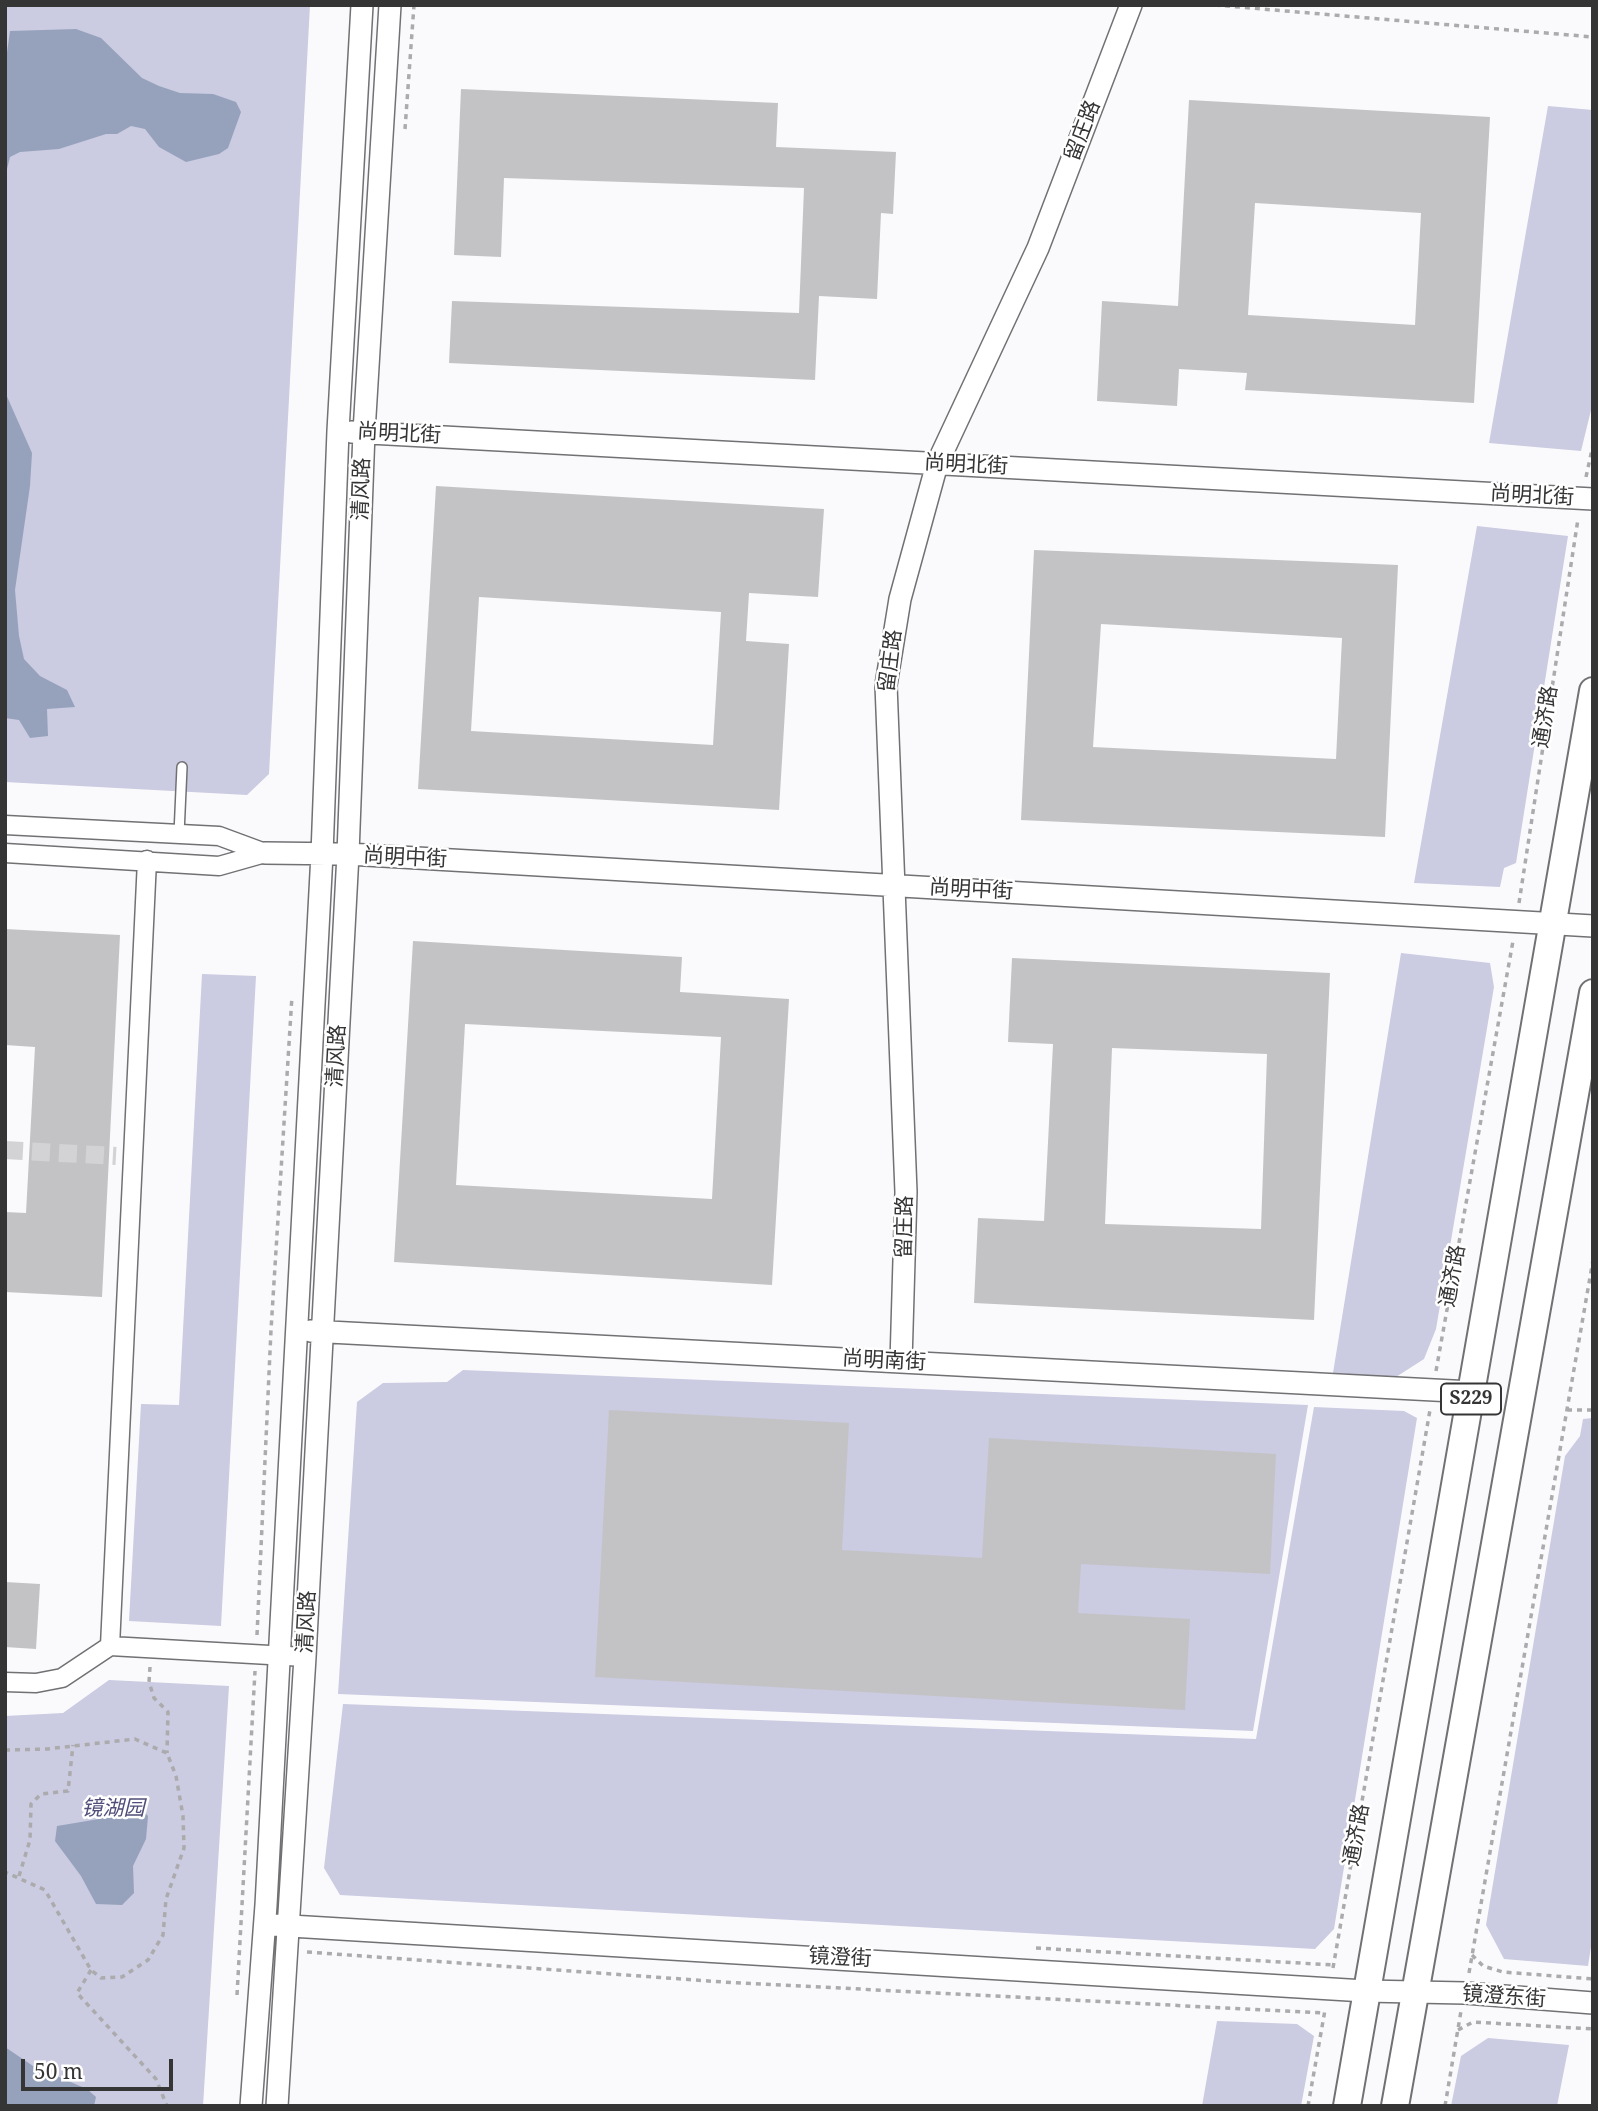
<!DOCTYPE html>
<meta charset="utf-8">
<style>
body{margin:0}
#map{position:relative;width:1598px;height:2111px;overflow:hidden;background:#fafafd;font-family:"Noto Serif",serif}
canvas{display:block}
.frame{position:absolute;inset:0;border:7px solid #353536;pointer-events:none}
.scale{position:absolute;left:21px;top:2059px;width:152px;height:32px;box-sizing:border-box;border:4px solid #353536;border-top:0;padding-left:9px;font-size:21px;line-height:24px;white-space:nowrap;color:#353536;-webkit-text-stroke:5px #fff;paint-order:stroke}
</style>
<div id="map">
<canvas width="1598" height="2111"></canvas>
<div class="frame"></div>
<div class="scale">50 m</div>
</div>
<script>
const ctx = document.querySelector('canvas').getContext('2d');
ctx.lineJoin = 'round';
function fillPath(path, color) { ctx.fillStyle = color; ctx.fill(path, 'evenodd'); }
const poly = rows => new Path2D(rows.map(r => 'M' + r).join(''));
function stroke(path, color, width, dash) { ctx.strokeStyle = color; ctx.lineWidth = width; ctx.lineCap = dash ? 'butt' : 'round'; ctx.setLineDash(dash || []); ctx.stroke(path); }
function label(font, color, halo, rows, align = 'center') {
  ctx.font = font + ' "Noto Serif","Noto Sans SC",serif'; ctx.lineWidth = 5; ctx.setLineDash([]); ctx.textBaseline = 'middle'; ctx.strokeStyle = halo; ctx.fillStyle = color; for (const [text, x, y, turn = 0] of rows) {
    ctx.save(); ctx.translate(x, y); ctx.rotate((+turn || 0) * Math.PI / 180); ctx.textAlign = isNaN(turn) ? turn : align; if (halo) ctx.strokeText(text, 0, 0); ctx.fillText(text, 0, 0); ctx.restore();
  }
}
fillPath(poly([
 [5,5,310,5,269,774,247,795,5,782],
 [1548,106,1593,110,1593,402,1581,451,1489,443],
 [1477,526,1568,536,1516,863,1504,868,1500,887,1414,883],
 [1401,953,1490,963,1494,987,1436,1329,1424,1359,1396,1377,1333,1373],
 [202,974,256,976,221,1626,129,1621,141,1404,179,1405],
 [463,1370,1308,1405,1253,1731,338,1694,357,1402,383,1383,447,1382],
 [1314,1407,1404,1411,1417,1418,1334,1929,1315,1949,340,1895,324,1868,343,1704,1256,1739],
 [1593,1418,1593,1934,1588,1966,1504,1959,1486,1925,1565,1456,1580,1436,1583,1419],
 [109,1680,229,1686,203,2106,5,2106,5,1716,63,1713],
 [1217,2021,1297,2024,1314,2036,1301,2106,1202,2106],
 [1488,2038,1569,2045,1557,2106,1451,2106,1461,2056]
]), '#cbcbe1');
fillPath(poly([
 [76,29,101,38,142,78,159,86,180,93,213,94,236,102,241,112,228,148,219,154,186,162,159,147,145,129,131,126,117,134,106,134,59,149,20,152,10,157,5,177,5,67,10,31],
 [5,392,32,453,30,486,15,590,19,636,24,659,40,676,67,690,75,707,47,709,48,736,30,738,19,720,5,718],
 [136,1803,148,1816,146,1839,133,1866,134,1893,122,1905,96,1904,81,1876,55,1841,57,1826,99,1819,111,1805],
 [5,2047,33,2066,87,2089,96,2097,94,2106,5,2106]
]), '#96a2bc');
fillPath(poly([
 [461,89,778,103,776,147,896,152,893,214,881,213,877,299,819,296,815,380,449,363,452,301,799,313,804,188,504,178,501,257,454,255],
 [1189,100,1490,117,1474,403,1245,390,1247,373,1179,369,1177,406,1097,401,1102,301,1178,306],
 [1255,203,1421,213,1415,325,1248,315],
 [436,486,824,509,818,597,749,593,746,641,789,644,779,810,418,789],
 [479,597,721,612,713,745,471,731],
 [1034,550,1398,565,1385,837,1021,820],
 [1101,624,1342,638,1336,759,1093,747],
 [5,929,120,935,102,1297,5,1292,5,1212,26,1213,35,1047,5,1045],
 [413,941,682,957,680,992,789,999,772,1285,394,1262],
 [465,1024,721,1037,712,1199,456,1185],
 [1012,958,1330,973,1314,1320,974,1303,978,1218,1044,1221,1053,1044,1008,1042],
 [1112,1048,1267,1054,1261,1229,1105,1224],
 [609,1410,849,1423,842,1550,982,1558,989,1438,1276,1454,1270,1574,1081,1564,1078,1613,1190,1619,1185,1710,595,1677],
 [5,1582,40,1584,36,1649,5,1647]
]), '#c3c3c6');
stroke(poly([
 [5,1150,116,1156]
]), '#d3d3d5', 18, [18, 9]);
const service = poly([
 [179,834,182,767]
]);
const minor = poly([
 [5,825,219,836,265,853],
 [5,853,219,866,265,853],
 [110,1646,305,1657],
 [5,1682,36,1683,62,1678,110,1646,147,860]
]);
const tertiary = poly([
 [351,432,1593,499],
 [265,853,348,854,1593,926],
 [310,1331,1472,1392],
 [901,1362,906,1192,886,685,900,599,937,464,1038,248,1131,5],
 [274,1925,1365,1991,1465,1993,1593,2003],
 [251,2106,266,1905,322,854,338,431,362,5],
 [277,2106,305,1657,348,854,364,432,390,5]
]);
const primary = poly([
 [1347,2106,1593,691],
 [1395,2106,1593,993]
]);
stroke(service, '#717174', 12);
stroke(minor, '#717174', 21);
stroke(tertiary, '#717174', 24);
stroke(primary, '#717174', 30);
stroke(poly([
 [1215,5,1593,37],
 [405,129,414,5],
 [1586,477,1593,445],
 [1519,903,1578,519],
 [1436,1371,1513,941],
 [1567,1410,1593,1410],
 [257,1635,271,1330,292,996],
 [150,1667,149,1682,154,1698,168,1712,167,1753],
 [5,1750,47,1749,135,1739,167,1753,176,1776,183,1816,184,1848,166,1899,163,1935,148,1960,122,1977,101,1978,91,1970,45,1890,5,1872],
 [19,1876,30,1840,31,1804,41,1794,68,1791,73,1745],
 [1036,1948,1334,1965],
 [307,1952,723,1982,1323,2013],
 [1472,1955,1483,1966,1503,1972,1593,1979],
 [1333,1968,1430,1410],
 [91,1970,77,1993,156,2079,167,2106],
 [1469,1973,1593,1260],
 [237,1995,255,1671],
 [1458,2030,1473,2022,1593,2029],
 [1308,2106,1325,2010],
 [1445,2106,1461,2011]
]), '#ababad', 3.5, [5, 5]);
stroke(service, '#fff', 9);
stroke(minor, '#fff', 18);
stroke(tertiary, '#fff', 21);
stroke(primary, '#fff', 26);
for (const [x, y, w] of [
 [1471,1399,60]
]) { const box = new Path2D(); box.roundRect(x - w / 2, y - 15.5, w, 31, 5); ctx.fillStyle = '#fff'; ctx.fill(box); stroke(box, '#353536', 2); }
label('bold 19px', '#353536', null, [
 ["S229",1471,1399]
]);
label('21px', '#353536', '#fff', [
 ["留庄路",1083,131,-69],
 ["尚明北街",399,434,3],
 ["尚明北街",966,465,3],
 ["清风路",362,489,-88],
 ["尚明北街",1532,496,3],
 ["留庄路",891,661,-83],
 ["通济路",1546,717,-81],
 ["尚明中街",405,858,3],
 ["尚明中街",971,890,3],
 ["清风路",337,1056,-87],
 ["留庄路",905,1227,-89],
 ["通济路",1453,1276,-80],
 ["尚明南街",884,1361,3],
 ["清风路",307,1622,-87],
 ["通济路",1357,1835,-80],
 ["镜澄街",840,1958,3],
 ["镜澄东街",1504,1997,4]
]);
label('italic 21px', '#504e79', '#fff', [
 ["镜湖园",113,1809]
]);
</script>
